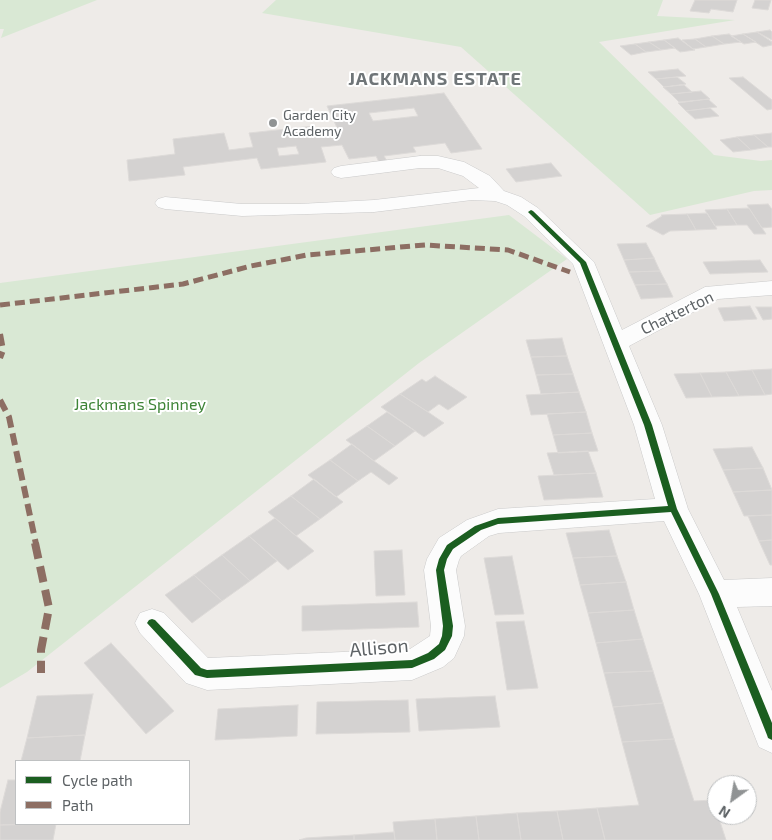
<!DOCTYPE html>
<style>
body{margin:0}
#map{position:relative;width:772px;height:840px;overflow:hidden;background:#eeebe8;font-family:"Exo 2",sans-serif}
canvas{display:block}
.legend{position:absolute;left:15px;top:760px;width:175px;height:65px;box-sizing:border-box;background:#fff;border:1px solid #bfc1c2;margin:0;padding:6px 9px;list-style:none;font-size:15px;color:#5e6366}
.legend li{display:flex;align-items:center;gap:10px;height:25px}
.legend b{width:25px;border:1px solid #bfc1c2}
.north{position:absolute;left:707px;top:775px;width:50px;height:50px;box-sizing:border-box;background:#fff;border:1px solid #bfc1c2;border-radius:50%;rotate:212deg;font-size:14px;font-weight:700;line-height:20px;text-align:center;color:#5e6366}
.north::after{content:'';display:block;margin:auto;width:18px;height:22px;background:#909394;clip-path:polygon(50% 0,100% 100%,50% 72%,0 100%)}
</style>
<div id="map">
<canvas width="772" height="840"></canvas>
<ul class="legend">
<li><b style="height:6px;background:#1b5e20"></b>Cycle path</li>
<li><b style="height:6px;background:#8d6e63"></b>Path</li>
</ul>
<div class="north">N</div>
</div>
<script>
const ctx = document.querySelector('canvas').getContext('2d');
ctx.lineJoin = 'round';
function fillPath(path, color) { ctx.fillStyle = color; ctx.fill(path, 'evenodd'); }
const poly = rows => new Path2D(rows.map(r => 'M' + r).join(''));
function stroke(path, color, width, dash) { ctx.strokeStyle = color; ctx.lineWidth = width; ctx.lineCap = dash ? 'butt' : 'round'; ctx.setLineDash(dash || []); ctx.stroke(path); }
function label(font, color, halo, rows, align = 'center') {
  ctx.font = font + ' "Exo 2",sans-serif'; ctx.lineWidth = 4; ctx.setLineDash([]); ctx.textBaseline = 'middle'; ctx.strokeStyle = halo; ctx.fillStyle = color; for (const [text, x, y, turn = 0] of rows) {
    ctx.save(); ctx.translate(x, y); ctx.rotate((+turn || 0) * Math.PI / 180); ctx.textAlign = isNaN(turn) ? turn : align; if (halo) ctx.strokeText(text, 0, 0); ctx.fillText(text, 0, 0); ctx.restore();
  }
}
fillPath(poly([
 [0,0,97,0,1,38,4,29,0,29],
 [276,0,663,0,657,16,735,20,599,42,714,155,761,161,772,160,772,190,754,191,650,215,461,47,262,13],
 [509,215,567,259,419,363,27,672,0,688,0,283]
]), '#d9e8d4');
const building = poly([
 [695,0,737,0,733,12,711,9,709,13,690,11,695,0],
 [755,0,771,0,768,10,752,8,755,0],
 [770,30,772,32,772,40,757,32,770,30],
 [757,32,772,42,772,45,763,47,743,34,757,32],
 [729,34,741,42,724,44,712,36,729,34],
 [743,34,756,42,744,44,731,36,743,34],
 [712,36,724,44,706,47,695,39,712,36],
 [678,38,693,49,695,50,680,52,664,40,678,38],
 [695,39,706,47,693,49,682,40,695,39],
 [664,40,675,48,661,50,649,42,664,40],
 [649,42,661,50,646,52,635,44,649,42],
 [635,44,646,52,631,55,620,46,635,44],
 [678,69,686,76,656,79,648,72,678,69],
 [677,77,686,84,664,87,656,79,677,77],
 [743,77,772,100,772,109,767,110,729,78,743,77],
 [684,85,692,92,671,94,663,87,684,85],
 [701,91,710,99,679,102,671,94,701,91],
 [444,93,482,149,451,153,445,143,413,147,416,152,384,156,387,161,379,162,376,156,349,159,342,145,321,147,326,162,261,169,257,158,183,167,185,175,129,181,127,160,175,154,173,139,224,133,229,150,253,147,249,133,314,126,318,135,339,132,327,106,444,93],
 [414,108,418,116,373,121,369,113,414,108],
 [296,146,299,154,279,156,277,148,296,146],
 [708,99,717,107,686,111,678,103,708,99],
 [710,108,719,116,695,119,686,111,710,108],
 [772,133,772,147,768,147,754,135,772,133],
 [754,135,768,147,751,150,737,137,754,135],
 [737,137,751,150,733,152,720,140,737,137],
 [551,163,562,176,516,182,506,169,551,163],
 [768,204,772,209,772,227,762,228,747,205,768,204],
 [749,208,762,228,766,234,754,234,747,225,737,225,727,209,749,208],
 [727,209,737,225,715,226,705,210,727,209],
 [707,213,717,229,696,230,687,214,707,213],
 [687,214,696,230,670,231,663,235,646,226,662,216,661,215,687,214],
 [646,243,654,258,624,260,617,244,646,243],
 [654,258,660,271,629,272,624,260,654,258],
 [760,260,768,272,710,274,703,262,760,260],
 [660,271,667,284,635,285,629,272,660,271],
 [667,284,673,297,641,299,635,285,667,284],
 [750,306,757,319,724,321,718,308,750,306],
 [756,307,772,307,772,319,763,320,756,307],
 [562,338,567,356,531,357,526,340,562,338],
 [567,356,573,374,536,375,531,357,567,356],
 [772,369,772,394,765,395,752,370,772,369],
 [752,370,765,395,739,396,726,372,752,370],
 [726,372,739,396,712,397,700,373,726,372],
 [700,373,712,397,686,398,674,374,700,373],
 [573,374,579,392,541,394,536,375,573,374],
 [435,376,467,397,448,410,439,404,428,412,400,394,422,379,426,382,435,376],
 [579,392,586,412,531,415,526,395,579,392],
 [400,394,428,412,444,423,424,437,381,407,400,394],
 [387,412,415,431,395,446,367,426,387,412],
 [586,412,592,433,553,435,547,414,586,412],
 [367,426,395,446,374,461,346,440,367,426],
 [592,433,598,451,558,453,553,435,592,433],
 [352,444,374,461,398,478,389,485,371,472,358,481,330,460,352,444],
 [752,447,763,468,723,470,713,449,752,447],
 [588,451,596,473,554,475,547,453,588,451],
 [330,460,358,481,336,497,308,475,330,460],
 [763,468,772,490,733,492,723,470,763,468],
 [596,473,603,497,544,500,538,476,596,473],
 [314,479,343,502,320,519,291,496,314,479],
 [772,490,772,515,744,516,733,492,772,490],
 [291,496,320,519,296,536,268,512,291,496],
 [772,515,772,540,759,541,748,516,772,515],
 [275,518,314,551,288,570,249,536,275,518],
 [609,530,617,556,573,558,566,533,609,530],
 [249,536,277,561,250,581,222,555,249,536],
 [772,540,772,565,770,565,759,541,772,540],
 [402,550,405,595,376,596,374,551,402,550],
 [222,555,250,581,222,601,194,575,222,555],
 [512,556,524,614,495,615,484,558,512,556],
 [617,556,626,582,580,585,573,558,617,556],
 [194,575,222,601,192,623,165,595,194,575],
 [626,582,634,610,588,613,580,585,626,582],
 [417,602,419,627,302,631,302,606,417,602],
 [634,610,643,639,596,643,588,613,634,610],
 [524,621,538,688,507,690,496,622,524,621],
 [643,639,653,671,604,673,596,643,643,639],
 [111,643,174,711,146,734,84,663,111,643],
 [653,671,663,703,613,707,604,673,653,671],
 [93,694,85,735,27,738,37,696,93,694],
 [495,696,500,727,419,731,416,699,495,696],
 [408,700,410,732,316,734,317,702,408,700],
 [663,703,674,739,622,742,613,707,663,703],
 [298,705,297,736,215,740,218,709,298,705],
 [85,735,80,761,21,761,27,738,85,735],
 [674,739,694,801,713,800,726,840,605,840,597,808,639,805,622,742,674,739],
 [8,780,16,780,16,824,28,824,0,825,0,812,8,780],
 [597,808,605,840,563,840,557,811,597,808],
 [557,811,563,840,521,840,517,813,557,811],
 [517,813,521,840,479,840,476,816,517,813],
 [476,816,479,840,437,840,435,819,476,816],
 [435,819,437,840,395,840,393,822,435,819],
 [56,824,53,840,0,840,0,825,56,824],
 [394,832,395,840,354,840,354,835,394,832],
 [354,835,354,840,299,840,306,838,354,835]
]);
fillPath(building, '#d4d2d1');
stroke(building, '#dddad8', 1);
const minor = poly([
 [420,156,438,156,464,162,490,176,504,191,521,197,538,208,594,262,622,330,705,287,772,281,772,295,718,299,629,346,662,425,688,509,724,580,772,578,772,606,737,607,772,691,772,753,759,747,699,594,664,521,499,533,489,536,461,556,459,560,456,570,465,626,464,636,454,658,443,667,412,680,207,690,186,683,140,633,135,623,140,613,152,609,164,613,208,658,410,649,430,636,431,626,424,570,427,559,439,538,467,520,498,509,655,499,634,425,573,264,524,216,507,205,495,201,472,200,374,212,242,216,165,209,158,207,155,203,158,199,165,197,242,204,299,204,374,200,479,188,463,176,438,168,420,168,341,178,334,176,331,172,334,168,341,166,420,156]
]);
stroke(minor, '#cacaca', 1);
fillPath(minor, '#fcfcfc');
stroke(poly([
 [0,305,183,284,251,266,307,255,425,245,508,250,570,272]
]), '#8d6e63', 5, [10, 5]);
stroke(poly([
 [0,334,3,350,0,358],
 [0,400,9,417,36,544]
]), '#8d6e63', 6, [12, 6]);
stroke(poly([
 [35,543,49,608,41,650,41,673]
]), '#8d6e63', 8, [16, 8]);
fillPath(poly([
 [531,210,533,211,586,262,652,425,677,509,719,594,772,723,772,740,768,738,767,735,711,594,671,512,498,524,481,530,453,549,447,559,444,570,453,626,452,636,445,650,434,659,412,668,207,678,195,675,147,623,149,620,152,619,155,620,201,668,207,670,412,660,428,653,439,644,442,636,443,626,436,570,439,559,447,545,475,526,498,518,668,506,644,425,580,263,529,213,528,212,531,210]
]), '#1b5e20');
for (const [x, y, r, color] of [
 [273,123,5,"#909394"]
]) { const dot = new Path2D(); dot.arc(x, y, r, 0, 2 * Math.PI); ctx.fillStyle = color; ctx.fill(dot); stroke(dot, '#fff', 2); }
label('14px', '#5e6366', '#fff', [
 ["Garden City",283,115],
 ["Academy",283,131]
], 'left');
label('16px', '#5e6366', '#fff', [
 ["Chatterton",677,313,-26]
]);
label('16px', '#3e8437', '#fff', [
 ["Jackmans Spinney",140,405]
]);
ctx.letterSpacing = '1px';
label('bold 18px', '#6f7578', '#fff', [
 ["JACKMANS ESTATE",435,79]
]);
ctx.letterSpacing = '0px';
label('19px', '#5e6366', '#fff', [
 ["Allison",379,648,-5]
]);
</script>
